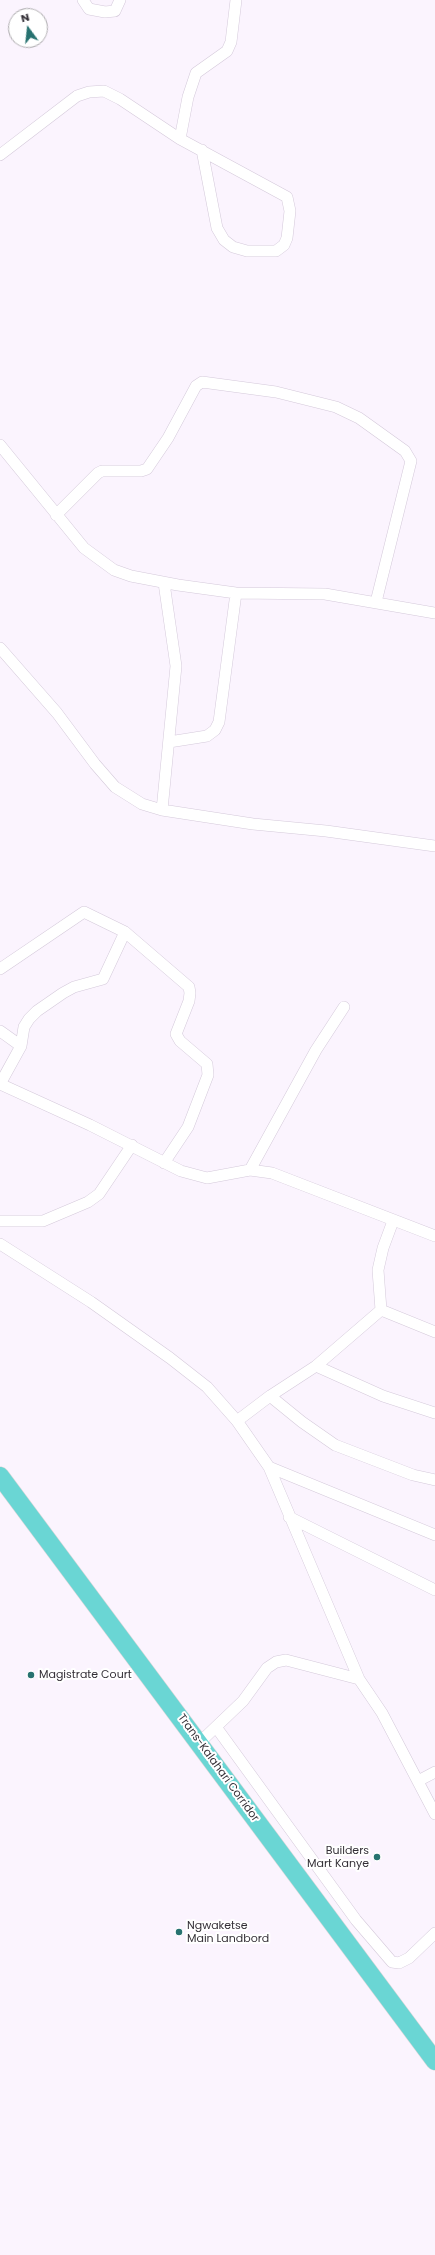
<!DOCTYPE html>
<style>
body{margin:0}
#map{position:relative;width:435px;height:2255px;overflow:hidden;background:#fbf4fe;font-family:Poppins,sans-serif}
canvas{display:block}
.north{position:absolute;left:8px;top:8px;width:40px;height:40px;box-sizing:border-box;background:#fff;border:1px solid #aeacaf;border-radius:50%;rotate:345deg;font-size:11px;font-weight:700;line-height:16px;text-align:center;color:#343037}
.north::after{content:'';display:block;margin:auto;width:14px;height:18px;background:#277270;clip-path:polygon(50% 0,100% 100%,50% 72%,0 100%)}
</style>
<div id="map">
<canvas width="435" height="2255"></canvas>
<div class="north">N</div>
</div>
<script>
const ctx = document.querySelector('canvas').getContext('2d');
ctx.lineJoin = 'round';
const poly = rows => new Path2D(rows.map(r => 'M' + r).join(''));
function stroke(path, color, width, dash) { ctx.strokeStyle = color; ctx.lineWidth = width; ctx.lineCap = dash ? 'butt' : 'round'; ctx.setLineDash(dash || []); ctx.stroke(path); }
function label(font, color, halo, rows, align = 'center') {
  ctx.font = font + ' Poppins,sans-serif'; ctx.lineWidth = 4; ctx.setLineDash([]); ctx.textBaseline = 'middle'; ctx.strokeStyle = halo; ctx.fillStyle = color; for (const [text, x, y, turn = 0] of rows) {
    ctx.save(); ctx.translate(x, y); ctx.rotate((+turn || 0) * Math.PI / 180); ctx.textAlign = isNaN(turn) ? turn : align; if (halo) ctx.strokeText(text, 0, 0); ctx.fillText(text, 0, 0); ctx.restore();
  }
}
const minor = poly([
 [83,0,89,9,105,12,115,11,120,0],
 [180,139,188,97,196,73,227,51,231,42,236,0],
 [0,155,77,96,89,92,104,91,120,99,180,139,287,197,290,211,287,238,284,245,276,251,247,251,233,247,224,240,217,228,202,150],
 [0,445,84,548,114,570,131,576,178,585,236,593,325,594,435,613],
 [56,515,98,473,102,471,141,471,147,469,168,438,196,386,202,382,276,392,336,407,359,418,405,451,411,461,376,602],
 [0,648,57,713,95,764,115,787,142,804,162,810,253,824,326,831,435,846],
 [169,742,207,736,215,730,219,722,236,593],
 [162,810,176,666,164,583],
 [0,969,84,912,125,932,189,987,190,993,189,1001,176,1034,180,1041,207,1064,208,1075,188,1127,164,1163],
 [0,1031,21,1046],
 [0,1084,90,1125,181,1171,207,1178,250,1170,272,1173,435,1236],
 [0,1084,21,1046,24,1027,29,1019,37,1011,63,993,74,987,103,979,125,932],
 [250,1170,316,1050,344,1007],
 [0,1221,43,1221,88,1202,99,1194,132,1145],
 [0,1244,91,1302,170,1358,207,1387,237,1421,269,1467,359,1679,382,1713,435,1814],
 [381,1310,435,1332],
 [316,1366,383,1396,435,1413],
 [270,1396,302,1422,335,1445,413,1475,435,1480],
 [237,1421,270,1396,316,1366,381,1310,378,1270,383,1248,393,1221],
 [269,1467,435,1535],
 [289,1517,435,1590],
 [216,1727,356,1920,392,1962,399,1963,409,1958,435,1933],
 [199,1743,243,1701,267,1668,276,1662,286,1660,359,1679],
 [418,1781,435,1772]
]);
const trunk = poly([
 [0,1476,435,2061]
]);
stroke(minor, '#d4c9da', 12);
stroke(trunk, '#d6d6d7', 19);
stroke(minor, '#fff', 11);
stroke(trunk, '#6ad6d4', 18);
for (const [x, y, r, color] of [
 [31,1675,4,"#277270"],
 [377,1857,4,"#277270"],
 [179,1932,4,"#277270"]
]) { const dot = new Path2D(); dot.arc(x, y, r, 0, 2 * Math.PI); ctx.fillStyle = color; ctx.fill(dot); stroke(dot, '#fff', 1.5); }
label('11px', '#343037', '#fff', [
 ["Magistrate Court",39,1675],
 ["Builders",369,1851,"right"],
 ["Mart Kanye",369,1864,"right"],
 ["Ngwaketse",187,1926],
 ["Main Landbord",187,1939]
], 'left');
label('11px', '#343037', '#fff', [
 ["Trans-Kalahari Corridor",218,1768,54]
]);
</script>
